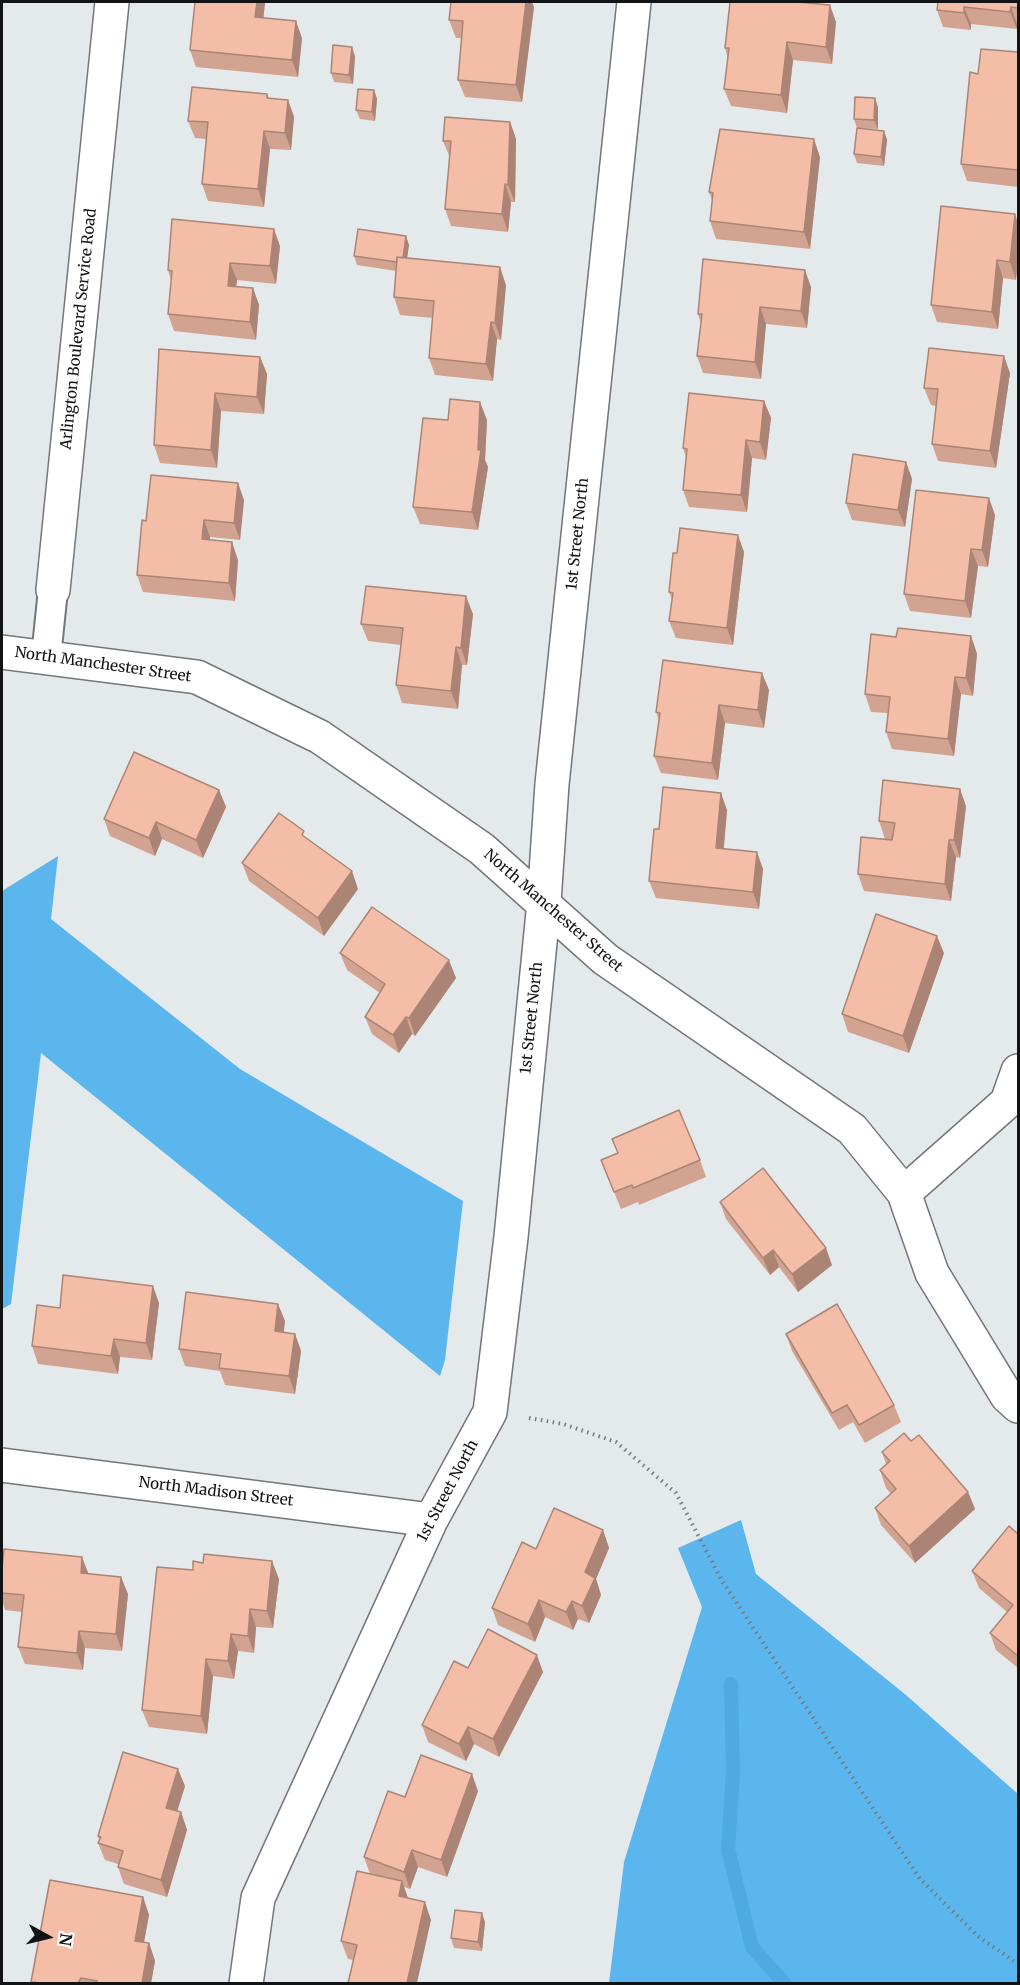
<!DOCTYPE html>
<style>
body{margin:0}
#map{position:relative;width:1020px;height:1985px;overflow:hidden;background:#e4e9ec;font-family:Merriweather,serif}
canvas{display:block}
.frame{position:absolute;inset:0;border:3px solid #121314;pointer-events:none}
.north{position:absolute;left:18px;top:1907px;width:60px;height:60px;-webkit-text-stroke:4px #fff;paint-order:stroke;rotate:98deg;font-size:16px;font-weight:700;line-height:24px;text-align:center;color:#121314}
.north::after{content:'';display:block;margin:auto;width:21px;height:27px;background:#121314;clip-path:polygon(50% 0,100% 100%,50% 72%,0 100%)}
</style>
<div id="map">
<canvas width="1020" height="1985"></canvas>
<div class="frame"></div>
<div class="north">N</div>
</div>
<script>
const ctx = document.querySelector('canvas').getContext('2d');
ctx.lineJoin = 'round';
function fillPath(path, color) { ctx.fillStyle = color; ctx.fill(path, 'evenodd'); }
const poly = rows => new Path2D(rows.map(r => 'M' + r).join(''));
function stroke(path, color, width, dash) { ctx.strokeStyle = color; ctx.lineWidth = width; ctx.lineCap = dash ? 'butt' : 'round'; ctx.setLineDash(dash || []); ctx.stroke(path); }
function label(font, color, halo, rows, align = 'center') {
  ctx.font = font + ' Merriweather,serif'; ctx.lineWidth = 4.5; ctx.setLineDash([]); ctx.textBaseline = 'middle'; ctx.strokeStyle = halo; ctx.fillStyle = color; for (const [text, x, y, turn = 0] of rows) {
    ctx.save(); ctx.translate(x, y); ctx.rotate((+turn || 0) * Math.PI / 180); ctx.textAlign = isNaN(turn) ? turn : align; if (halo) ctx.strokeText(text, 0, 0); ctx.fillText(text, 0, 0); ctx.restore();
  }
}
fillPath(poly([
 [58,856,51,919,240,1069,463,1201,445,1360,440,1376,41,1053,11,1304,2,1309,2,891],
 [741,1520,756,1574,906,1695,1018,1794,1018,1983,609,1983,624,1862,702,1607,678,1548]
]), '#5bb6ee');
stroke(poly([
 [731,1684,733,1772,728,1849,752,1947,785,1984]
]), '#4eaae1', 14);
const service = poly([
 [46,657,53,590]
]);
const minor = poly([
 [53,590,112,2],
 [2,652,197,677,320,737,482,849,605,959,852,1129,904,1193,932,1273,1007,1396,1018,1406],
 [904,1193,1007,1102,1018,1071],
 [2,1465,431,1520],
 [246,1984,258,1898,431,1520,490,1412,511,1237,544,902,552,784,634,2]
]);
stroke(service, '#73777a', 32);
stroke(minor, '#73777a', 36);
stroke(poly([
 [529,1418,563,1424,616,1442,676,1493,722,1581,920,1879,979,1937,1018,1964]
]), '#787b7d', 4, [1.5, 4.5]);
stroke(service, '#fff', 28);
stroke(minor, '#fff', 33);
fillPath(poly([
 [195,2,265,2,263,18,302,38,298,77,196,67,190,50],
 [1018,2,1018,25,1017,24,1017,29,971,24,971,30,943,27,937,10],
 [534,7,522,102,465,97,458,80,462,38,456,38,449,20],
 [836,22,832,64,793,60,787,113,731,106,724,89,728,58,725,48],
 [1018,52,1018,187,967,181,961,164,978,74],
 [355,56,353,84,334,82,331,73],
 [374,90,377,99,375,121,360,119,356,110],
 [267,94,269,98,288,100,294,117,291,150,270,149,264,207,208,201,202,184,206,139,195,138,188,121],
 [878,107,878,129,857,128,854,119],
 [510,122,516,139,515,202,511,202,508,232,451,226,445,209,450,158,443,141],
 [884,131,887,140,884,166,857,163,854,154],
 [820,157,810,249,716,239,710,221,712,200,709,192],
 [1018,223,1018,259,1016,280,1003,278,998,329,937,322,931,305],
 [406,236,409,245,407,258,506,285,501,340,497,339,493,381,435,375,429,358,433,318,400,315,394,297,396,271,357,265,354,256],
 [280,246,276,284,237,280,236,287,253,288,259,305,256,340,174,331,168,314,171,280,168,270],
 [811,287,807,328,766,324,761,379,703,373,697,356,701,323,698,314],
 [159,349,260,357,267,374,264,414,221,411,217,468,160,463,154,445],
 [1010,373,996,468,938,461,932,444,936,406,931,405,924,388],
 [764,401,771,418,766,460,752,458,747,512,689,507,683,490,686,457,683,448],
 [448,420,487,420,485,460,488,467,478,530,420,524,413,507],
 [906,462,912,479,905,527,852,520,846,503],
 [244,500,240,540,210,537,210,540,238,560,235,601,143,592,137,575,146,521],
 [995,515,988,567,978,566,971,618,910,611,904,594],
 [744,552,733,645,676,638,669,621,672,600,669,592,677,553],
 [473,614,467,665,462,665,458,709,402,703,396,685,401,645,368,641,361,624],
 [971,636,977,654,973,696,961,694,954,756,892,749,886,732,888,713,871,712,865,694,896,637],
 [769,690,764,728,725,723,718,780,661,773,654,756,659,721,656,712],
 [219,790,226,807,203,858,162,839,155,856,110,836,104,819],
 [966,806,960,858,956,857,951,901,864,891,858,874,892,840,892,839,885,839,879,821],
 [727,810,724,848,763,869,759,909,656,898,649,881,659,829],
 [306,838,358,889,324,936,249,881,242,863],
 [340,953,456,978,415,1036,412,1034,399,1053,372,1034,365,1017,380,993,347,970],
 [944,953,909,1053,848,1032,842,1014],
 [612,1139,700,1160,706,1177,639,1205,638,1202,621,1209,601,1160,618,1153],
 [720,1202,832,1265,798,1292,779,1267,770,1275,726,1219],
 [159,1303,152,1360,120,1357,118,1374,38,1364,32,1346,60,1308],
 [285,1321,283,1332,295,1334,301,1351,295,1394,225,1385,220,1371,185,1366,179,1349],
 [786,1334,894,1405,901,1422,865,1443,853,1422,839,1430,792,1351],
 [911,1441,968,1492,975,1509,915,1563,881,1525,875,1508,891,1494,886,1488,880,1470,886,1464,882,1452],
 [603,1530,609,1548,596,1579,601,1595,589,1623,578,1619,573,1630,545,1617,535,1642,498,1625,492,1608,536,1549],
 [1018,1534,1018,1668,996,1650,990,1633,1007,1612,979,1588,972,1571],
 [2,1569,88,1573,128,1594,122,1651,85,1648,83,1670,25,1664,18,1647,22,1612,5,1610,2,1599],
 [279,1579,273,1628,256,1627,254,1653,238,1651,234,1679,213,1676,207,1734,149,1727,142,1710],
 [468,1668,543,1672,499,1757,474,1744,466,1761,428,1742,422,1725],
 [185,1786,177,1811,181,1812,187,1830,167,1897,124,1884,118,1867,118,1864,105,1860,98,1843,99,1840,98,1836],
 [478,1791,447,1877,418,1867,410,1889,404,1887,408,1898,431,1920,353,1960,348,1959,341,1941,370,1874,364,1857,405,1797],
 [143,1897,149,1915,144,1942,149,1943,155,1961,151,1983,32,1983,31,1982],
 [485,1922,482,1951,454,1948,451,1938]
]), '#d2a390');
fillPath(poly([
 [257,2,265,2,262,34,255,17],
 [526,2,532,2,534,7,522,102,516,85],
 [830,5,836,22,832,64,826,47],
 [964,7,971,24,971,30,964,13],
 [1011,7,1017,24,1017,29,1010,12],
 [296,21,302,38,298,77,292,60],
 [787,42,793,60,787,113,781,95],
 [352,47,355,56,353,84,349,75],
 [374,90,377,99,375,121,372,112],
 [875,98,878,107,878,129,874,120],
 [288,100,294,117,291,150,285,133],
 [510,122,516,139,515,202,508,185],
 [264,131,270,149,264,207,258,189],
 [884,131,887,140,884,166,881,157],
 [814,139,820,157,810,249,804,232],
 [505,184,511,202,508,232,502,214],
 [1015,214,1018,223,1018,259,1016,280,1010,262],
 [274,229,280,246,276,284,270,266],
 [406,236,409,245,405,272,402,263],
 [997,260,1003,278,998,329,992,312],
 [230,263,237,280,234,303,228,286],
 [500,267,506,285,501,340,495,323],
 [805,270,811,287,807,328,801,311],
 [253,288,259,305,256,340,250,322],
 [760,307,766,324,761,379,755,362],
 [491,322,497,339,493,381,486,364],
 [1004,356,1010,373,996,468,990,451],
 [260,357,267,374,264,414,257,397],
 [215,393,221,411,217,468,211,450],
 [764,401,771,418,766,460,760,442],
 [480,402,487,420,485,460,488,467,478,530,472,512,478,450],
 [746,440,752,458,747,512,741,495],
 [906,462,912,479,905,527,898,510],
 [238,483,244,500,240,540,234,523],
 [989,498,995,515,988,567,982,550],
 [204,520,210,537,208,557,202,539],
 [738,535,744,552,733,645,727,628],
 [232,542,238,560,235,601,229,583],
 [971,549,978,566,971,618,965,601],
 [466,596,473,614,467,665,461,648],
 [971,636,977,654,973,696,966,678],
 [456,647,462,665,458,709,451,691],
 [762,673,769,690,764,728,758,710],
 [955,677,961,694,954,756,948,739],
 [719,705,725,723,718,780,712,763],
 [960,789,966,806,960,858,954,840],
 [219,790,226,807,203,858,196,840],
 [721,793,727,810,722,865,716,848],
 [156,822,162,839,155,856,149,838],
 [949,840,956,857,951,901,945,884],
 [757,852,763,869,759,909,753,892],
 [352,871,358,889,324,936,318,918],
 [937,936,944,953,909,1053,903,1036],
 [449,960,456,978,415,1036,409,1018],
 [406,1017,412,1034,399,1053,393,1035],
 [826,1248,832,1265,798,1292,792,1274],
 [773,1250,779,1267,770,1275,763,1258],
 [153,1286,159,1303,152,1360,146,1343],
 [278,1304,285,1321,282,1348,275,1331],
 [295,1334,301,1351,295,1394,289,1376],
 [114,1339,120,1357,118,1374,111,1356],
 [968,1492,975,1509,915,1563,909,1546],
 [603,1530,609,1548,596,1579,601,1595,589,1623,582,1606,585,1572],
 [82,1557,89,1575,81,1573],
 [272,1561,279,1579,273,1628,267,1611],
 [121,1577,128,1594,122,1651,116,1634],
 [539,1600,545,1617,535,1642,528,1624],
 [572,1601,578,1619,573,1630,566,1612],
 [250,1609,256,1627,254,1653,248,1636],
 [79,1631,85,1648,83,1670,77,1653],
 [231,1634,238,1651,234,1679,228,1661],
 [537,1655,543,1672,499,1757,493,1739],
 [206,1659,213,1676,207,1734,201,1716],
 [468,1727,474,1744,466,1761,459,1744],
 [178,1769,185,1786,173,1825,166,1808],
 [472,1774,478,1791,447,1877,441,1860],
 [181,1812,187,1830,167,1897,161,1880],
 [412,1850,418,1867,410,1889,404,1872],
 [402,1881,408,1898,399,1896],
 [143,1897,149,1915,141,1958,135,1941],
 [425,1902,431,1920,417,1983,407,1983],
 [482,1913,485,1922,482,1951,478,1942],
 [149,1943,155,1961,151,1983,142,1983]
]), '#ab8475');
const building = poly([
 [195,2,257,2,255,17,296,21,292,60,190,50,195,2],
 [451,2,526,2,516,85,458,80,463,21,449,20,451,2],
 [730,2,797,2,830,5,826,47,787,42,781,95,724,89,729,48,725,48,730,2],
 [938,2,1018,2,1018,8,1011,7,1010,12,964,7,964,13,937,10,938,2],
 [333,45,352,47,349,75,331,73,333,45],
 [981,49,1018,52,1018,170,961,164,970,72,978,74,981,49],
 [192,87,267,94,267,98,288,100,285,133,264,131,258,189,202,184,208,122,188,121,192,87],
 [358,89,374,90,372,112,356,110,358,89],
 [855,97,875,98,874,120,854,119,855,97],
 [445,117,510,122,508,185,505,184,502,214,445,209,451,141,443,141,445,117],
 [857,128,884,131,881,157,854,154,857,128],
 [720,129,814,139,804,232,710,221,713,193,709,192,720,129],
 [941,206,1015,214,1010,262,997,260,992,312,931,305,941,206],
 [172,219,274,229,270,266,230,263,228,286,253,288,250,322,168,314,172,271,168,270,172,219],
 [358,229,406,236,403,258,397,257,397,262,354,256,358,229],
 [397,257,500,267,495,323,491,322,486,364,429,358,434,301,394,297,397,257],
 [703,259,805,270,801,311,760,307,755,362,697,356,702,314,698,314,703,259],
 [929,348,1004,356,990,451,932,444,938,389,924,388,929,348],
 [159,349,260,357,257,397,215,393,211,450,154,445,159,349],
 [689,393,764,401,760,442,746,440,741,495,683,490,687,449,683,448,689,393],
 [450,399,480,402,478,450,481,450,472,512,413,507,423,418,448,420,450,399],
 [853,454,906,462,898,510,846,503,853,454],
 [151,475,238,483,234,523,204,520,202,539,232,542,229,583,137,575,142,520,146,521,151,475],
 [916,490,989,498,982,550,971,549,965,601,904,594,916,490],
 [680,528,738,535,727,628,669,621,673,593,669,592,673,553,677,553,680,528],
 [366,586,466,596,461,648,456,647,451,691,396,685,403,628,361,624,366,586],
 [898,628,971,636,966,678,955,677,948,739,886,732,890,697,865,694,871,634,896,637,898,628],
 [663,660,762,673,758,710,719,705,712,763,654,756,660,713,656,712,663,660],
 [134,752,219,790,196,840,156,822,149,838,104,819,134,752],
 [883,780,960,789,954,840,949,840,945,884,858,874,861,837,892,840,895,823,879,821,883,780],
 [663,787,721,793,716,848,757,852,753,892,649,881,654,829,659,829,663,787],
 [279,813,304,831,302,835,352,871,318,918,242,863,279,813],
 [372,907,449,960,409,1018,406,1017,393,1035,365,1017,385,984,340,953,372,907],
 [876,914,937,936,903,1036,842,1014,876,914],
 [679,1110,700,1160,633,1188,632,1185,614,1192,601,1160,618,1153,612,1139,679,1110],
 [763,1168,826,1248,792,1274,773,1250,763,1258,720,1202,763,1168],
 [63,1275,153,1286,146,1343,114,1339,111,1356,32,1346,37,1305,60,1308,63,1275],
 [186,1292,278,1304,275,1331,295,1334,289,1376,219,1368,221,1354,179,1349,186,1292],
 [837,1304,894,1405,859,1425,847,1405,832,1413,786,1334,837,1304],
 [904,1433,911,1441,919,1435,968,1492,909,1546,875,1508,896,1489,880,1470,890,1461,882,1452,904,1433],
 [554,1508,603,1530,585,1572,595,1578,582,1606,572,1601,566,1612,539,1600,528,1624,492,1608,522,1542,536,1549,554,1508],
 [1009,1526,1018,1534,1018,1656,990,1633,1013,1605,972,1571,1009,1526],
 [4,1549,82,1557,81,1573,121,1577,116,1634,79,1631,77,1653,18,1647,24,1595,2,1593,2,1569,4,1549],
 [204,1554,272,1561,267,1611,250,1609,248,1636,231,1634,228,1661,206,1659,201,1716,142,1710,157,1567,193,1570,193,1561,203,1563,204,1554],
 [488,1629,537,1655,493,1739,468,1727,459,1744,422,1725,454,1661,468,1668,488,1629],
 [123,1752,178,1769,166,1808,181,1812,161,1880,118,1867,123,1851,98,1843,101,1837,98,1836,123,1752],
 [421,1755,472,1774,441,1860,412,1850,404,1872,364,1857,388,1791,405,1797,421,1755],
 [357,1871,402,1881,399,1896,425,1902,407,1983,348,1983,357,1945,341,1941,357,1871],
 [50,1880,143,1897,135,1941,149,1943,142,1983,97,1983,97,1981,81,1978,78,1983,41,1983,31,1982,50,1880],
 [455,1910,482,1913,478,1942,451,1938,455,1910]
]);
fillPath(building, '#f4bda7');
stroke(building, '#ab8475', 1.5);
label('15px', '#121314', '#fff', [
 ["Arlington Boulevard Service Road",79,329,-84],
 ["1st Street North",578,534,-84],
 ["North Manchester Street",103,665,8],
 ["North Manchester Street",553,911,41],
 ["1st Street North",532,1018,-84],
 ["1st Street North",448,1491,-62],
 ["North Madison Street",216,1492,7]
]);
</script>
